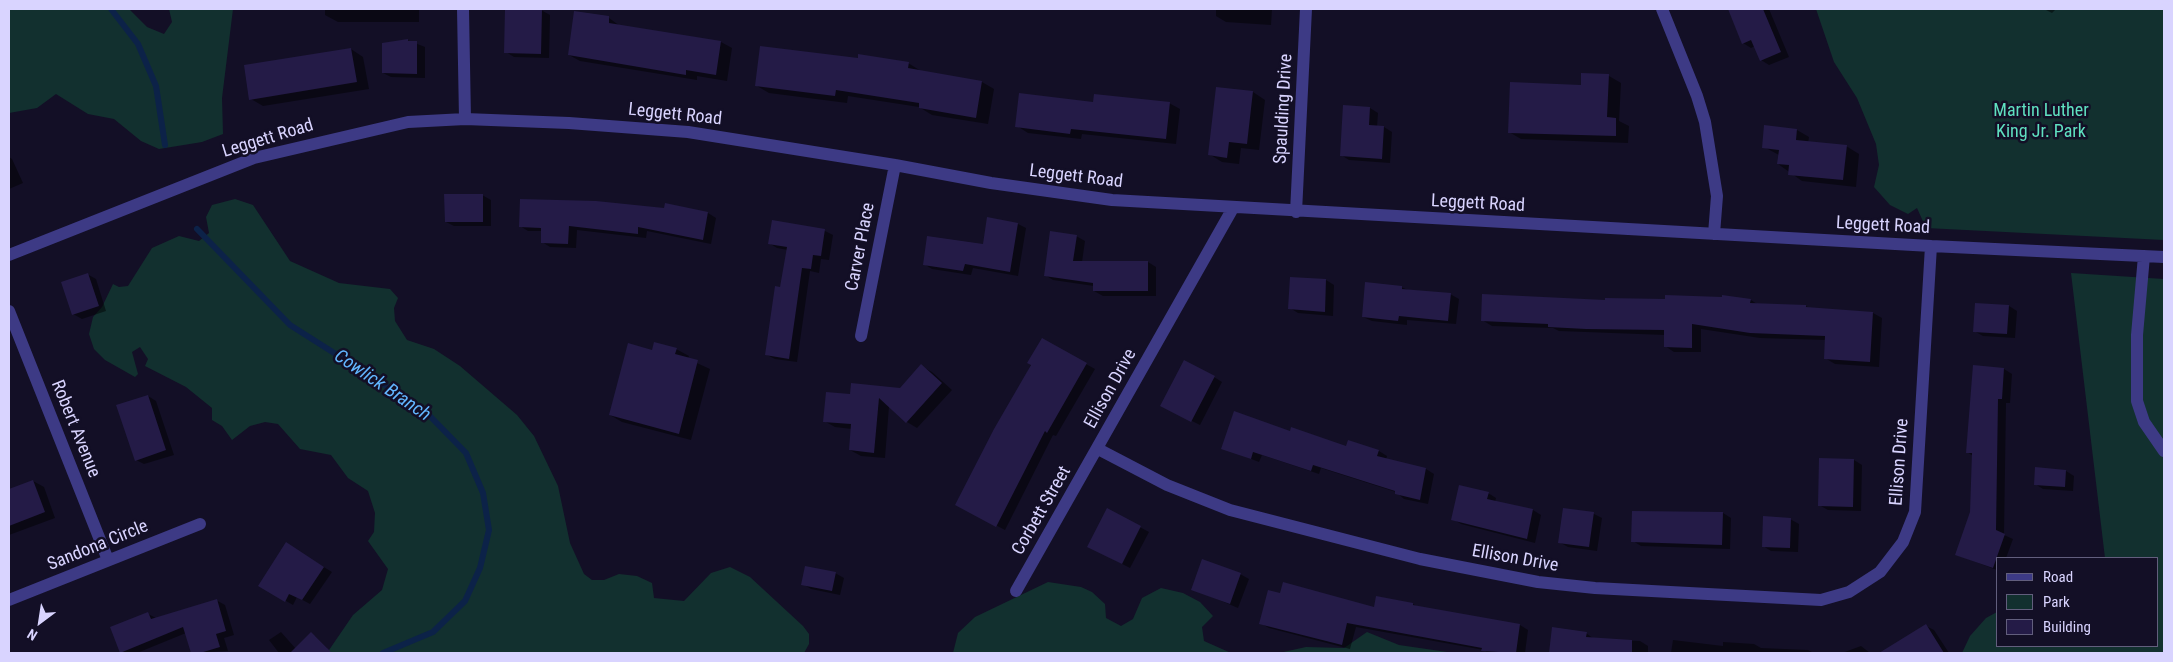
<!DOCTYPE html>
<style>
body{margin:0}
#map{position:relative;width:2173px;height:662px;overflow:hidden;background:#130f26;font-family:"Roboto Condensed",sans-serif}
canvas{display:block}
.frame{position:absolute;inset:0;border:10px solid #d9d4ff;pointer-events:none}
.legend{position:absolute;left:1996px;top:557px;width:162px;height:90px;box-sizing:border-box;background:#130f26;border:1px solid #625e7d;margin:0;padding:6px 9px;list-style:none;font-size:15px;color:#d9d4ff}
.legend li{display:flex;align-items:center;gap:10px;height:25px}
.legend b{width:25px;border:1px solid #625e7d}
.north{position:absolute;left:15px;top:597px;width:50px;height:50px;-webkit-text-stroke:4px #130f26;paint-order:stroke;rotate:211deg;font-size:14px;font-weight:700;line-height:20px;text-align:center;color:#d9d4ff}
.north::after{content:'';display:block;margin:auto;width:18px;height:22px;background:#d9d4ff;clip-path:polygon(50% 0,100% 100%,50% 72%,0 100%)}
</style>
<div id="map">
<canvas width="2173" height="662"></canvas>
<div class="frame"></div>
<ul class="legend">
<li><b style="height:6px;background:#3d3a85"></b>Road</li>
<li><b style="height:14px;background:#12302f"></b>Park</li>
<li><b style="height:14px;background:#241b47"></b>Building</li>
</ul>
<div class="north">N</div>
</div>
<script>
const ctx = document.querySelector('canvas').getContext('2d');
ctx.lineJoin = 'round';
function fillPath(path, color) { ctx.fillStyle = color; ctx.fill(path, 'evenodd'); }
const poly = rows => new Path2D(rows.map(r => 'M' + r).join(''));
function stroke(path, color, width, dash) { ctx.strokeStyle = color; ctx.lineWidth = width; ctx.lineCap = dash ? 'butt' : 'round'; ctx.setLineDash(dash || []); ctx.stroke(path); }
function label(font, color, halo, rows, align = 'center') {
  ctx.font = font + ' "Roboto Condensed",sans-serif'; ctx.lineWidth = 5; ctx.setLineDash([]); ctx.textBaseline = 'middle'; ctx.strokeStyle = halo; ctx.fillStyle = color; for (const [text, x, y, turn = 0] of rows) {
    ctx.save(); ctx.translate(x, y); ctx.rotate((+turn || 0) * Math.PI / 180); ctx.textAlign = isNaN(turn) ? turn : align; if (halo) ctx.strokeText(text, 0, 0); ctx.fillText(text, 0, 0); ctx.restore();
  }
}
fillPath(poly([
 [9,9,129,9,147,27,164,34,172,22,169,9,233,9,222,98,223,134,202,142,159,149,141,141,114,119,88,114,56,94,37,108,9,113],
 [1816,9,2164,9,2164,240,1926,228,1917,208,1908,214,1890,205,1874,187,1879,165,1876,144,1857,98,1834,62],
 [235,199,253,205,290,261,339,283,390,289,398,298,394,308,395,321,407,340,434,349,460,366,517,415,534,436,558,486,570,543,584,574,592,580,604,580,619,574,637,576,652,583,654,598,684,601,711,573,730,567,750,577,803,626,809,634,809,644,804,653,327,653,353,615,382,590,388,569,368,541,374,532,375,513,368,491,348,478,331,455,300,449,278,424,265,422,250,426,232,440,222,426,212,420,212,408,186,387,145,366,148,359,140,347,132,352,138,374,135,377,105,360,94,349,89,334,93,317,102,307,113,284,119,287,128,286,152,248,179,236,199,241,209,233,206,217,212,205],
 [2071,273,2164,279,2164,653,1962,653,1970,636,1986,618,1997,612,1997,646,2157,646,2157,558,2105,558],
 [1048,582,1081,587,1092,592,1105,604,1106,618,1121,626,1133,619,1142,598,1161,588,1183,593,1200,602,1213,616,1202,627,1204,641,1231,653,953,653,958,633,975,617],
 [1367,632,1399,645,1454,653,1279,653,1306,647,1344,648]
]), '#12302f');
fillPath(poly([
 [325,9,419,9,419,22,338,22,325,15],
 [507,9,541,10,550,15,549,58,514,57,506,52],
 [1216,9,1272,9,1271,25,1226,22,1216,16],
 [1729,9,1769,9,1789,57,1769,65,1761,60,1755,46,1751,48,1743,43],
 [2044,9,2056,9,2052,13],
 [575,13,609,18,620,26,721,42,732,48,727,81,697,76,697,80,580,61,569,55],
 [407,40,425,47,425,78,391,77,383,73],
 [351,49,363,57,369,89,263,106,251,99],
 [859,59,908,63,921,71,982,82,994,89,988,124,932,115,919,107,848,96,847,103,769,93,757,86],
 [1609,76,1621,83,1619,121,1629,126,1628,143,1521,139,1509,132,1582,87],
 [1253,92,1265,100,1259,150,1241,148,1239,164,1222,162,1209,154],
 [1169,103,1180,109,1176,144,1082,134,1081,139,1028,133,1017,126,1095,104],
 [1370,108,1378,113,1377,127,1384,127,1392,132,1390,163,1349,160,1341,155],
 [1797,130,1809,137,1808,143,1846,146,1859,154,1856,187,1802,181,1778,164,1779,155,1764,147],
 [9,157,12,159,23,183,9,189],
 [482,195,491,200,491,226,454,226,446,222],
 [708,213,716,218,711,244,647,231,646,238,577,230,576,248,550,247,542,242,542,231,528,231,520,226],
 [1018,224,1026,228,1018,276,973,268,971,275,932,269,924,264,984,245],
 [825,231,833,235,829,260,821,259,819,273,810,271,797,362,775,359,767,355,788,250,777,248,769,243],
 [1076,236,1085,241,1082,262,1148,262,1156,267,1156,296,1103,296,1094,291,1094,286,1053,280,1045,275],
 [87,274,96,279,106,311,82,319,73,314],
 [1291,278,1326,280,1334,285,1333,316,1298,313,1290,308],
 [1401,287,1408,290,1450,294,1459,299,1456,324,1407,320,1407,325,1372,321,1363,317],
 [1751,300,1757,304,1806,306,1811,309,1873,313,1882,318,1879,367,1835,364,1825,358,1826,340,1760,338,1701,329,1701,352,1674,352,1665,346,1665,335,1559,331,1553,328,1492,326,1482,320,1606,301],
 [2009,306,2017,311,2015,338,1983,336,1974,331],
 [1042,340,1095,369,1056,436,1053,435,1005,530,965,509],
 [676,349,689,356,688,359,710,369,691,440,622,422,610,415,653,351],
 [921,366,932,372,952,390,917,428,907,422,889,406,885,458,861,456,850,450,852,429,835,427,824,421,851,396,900,389],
 [1974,367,2004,369,2012,374,2010,403,2006,403,2004,535,2013,539,2006,558,1997,558,1997,570,1957,555,1971,512,1973,456,1967,452],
 [1214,377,1222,382,1200,425,1170,410],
 [148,396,156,401,174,455,144,464,136,460],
 [1291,433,1347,448,1379,451,1387,456,1386,460,1426,469,1434,474,1428,504,1404,499,1396,492,1321,468,1319,474,1262,455,1259,462,1223,448],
 [1854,460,1862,465,1861,511,1828,510,1819,505],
 [2066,471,2074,476,2073,491,2043,489,2035,484],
 [33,481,44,487,55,518,9,535,9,491],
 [1488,493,1496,498,1495,502,1533,510,1541,515,1535,543,1461,524,1453,519],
 [1564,509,1594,514,1602,518,1597,551,1568,547,1559,542],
 [1108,510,1149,532,1130,568,1097,551],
 [1723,513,1731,518,1730,549,1641,546,1633,541],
 [1790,519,1799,524,1798,552,1771,551,1763,546],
 [294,549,332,572,310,604,297,597,293,605,260,586],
 [835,573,844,578,840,595,811,589,803,584],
 [1240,574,1249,579,1238,608,1193,589],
 [216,600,225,605,234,635,224,638,228,651,192,653,186,633,137,653,121,652,148,614,156,618],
 [1413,604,1418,607,1520,625,1528,630,1525,653,1488,653,1484,650,1356,627,1350,649,1269,628,1260,623],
 [1926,626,1934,630,1949,653,1881,653],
 [1553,629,1586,633,1594,639,1640,641,1648,646,1648,653,1551,653],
 [281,632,296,649,315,636,327,648,322,653,279,653,269,640],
 [1673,640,1723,646,1723,642,1754,644,1761,648,1808,650,1814,653,1671,653],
 [1861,646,1870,653,1842,653]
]), '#0007');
stroke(poly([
 [111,9,138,44,156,86,165,145],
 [197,229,290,325,424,410,466,453,483,493,489,530,480,568,465,601,433,632,383,653]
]), '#0c2248', 6);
fillPath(poly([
 [505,9,542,9,541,54,504,53],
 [1728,9,1763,9,1781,52,1760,61,1751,40,1742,44],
 [574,11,609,16,609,23,721,41,716,75,686,70,686,75,568,55],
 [408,39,408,41,417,41,417,74,382,73,382,43],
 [760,46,858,58,858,54,909,62,908,68,982,81,976,118,919,108,919,103,836,90,835,96,755,86],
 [351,48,357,82,249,100,244,65],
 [1581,73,1609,74,1607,117,1616,118,1616,136,1508,133,1510,82,1581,85],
 [1216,87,1253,91,1247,144,1229,142,1227,158,1208,155],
 [1019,93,1093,102,1094,94,1170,102,1166,139,1071,129,1070,134,1015,127],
 [1343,105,1370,107,1369,125,1384,126,1382,159,1340,156],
 [1764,125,1797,129,1796,140,1847,145,1843,180,1788,175,1789,165,1777,164,1779,150,1762,148],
 [444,194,483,194,483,222,445,222],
 [520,199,596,201,664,208,665,203,708,212,703,240,638,227,638,234,569,226,568,244,541,243,541,228,519,227],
 [987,217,1018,223,1010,272,965,264,963,271,923,265,927,236,983,244],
 [772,220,825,229,821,256,813,255,811,269,802,268,789,359,765,355,775,286,780,287,787,247,768,244],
 [1050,231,1077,235,1073,261,1148,261,1148,291,1093,291,1093,283,1044,276],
 [88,273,99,306,72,315,61,282],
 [1290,277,1326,279,1325,312,1288,309],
 [1365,282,1402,286,1402,289,1451,293,1448,321,1399,316,1398,321,1362,317],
 [1482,294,1605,300,1605,298,1665,299,1665,295,1722,297,1722,295,1751,299,1750,303,1806,305,1806,307,1873,312,1870,362,1824,359,1825,336,1750,333,1692,324,1692,348,1664,347,1664,330,1586,329,1548,327,1548,324,1481,321],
 [1975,303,2009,305,2007,334,1973,332],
 [1042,338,1087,363,1047,433,1045,431,996,527,955,505,994,429,1031,365,1027,363],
 [654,342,677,348,675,354,698,360,679,434,609,415,628,343,652,350],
 [1184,360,1215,376,1191,422,1160,406],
 [921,364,942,383,906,423,879,398,874,453,849,450,851,424,823,422,826,392,850,394,851,383,900,388],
 [1973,365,2004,368,2002,399,1998,399,1996,530,2005,534,1993,568,1955,555,1970,512,1972,453,1966,453],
 [148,395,166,450,135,461,116,405],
 [1234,411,1290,431,1291,427,1346,446,1348,440,1379,450,1377,456,1426,468,1420,500,1395,494,1395,491,1313,465,1311,471,1253,452,1251,459,1221,449],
 [1819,458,1854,459,1853,507,1818,506],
 [2035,467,2066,470,2065,487,2034,485],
 [33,480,45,512,9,526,9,489],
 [1459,485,1489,492,1487,499,1533,509,1527,539,1451,520],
 [1107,508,1141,526,1122,564,1087,547],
 [1563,508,1594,512,1589,547,1558,543],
 [1632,511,1723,512,1722,545,1631,542],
 [1763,516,1791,518,1790,548,1762,547],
 [286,542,324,567,302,600,289,594,285,602,258,586],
 [1202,559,1241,573,1230,604,1191,590],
 [805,566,836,572,832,591,801,585],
 [1283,582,1374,607,1376,596,1413,603,1413,605,1520,624,1516,653,1481,651,1482,648,1347,623,1342,645,1259,624,1268,590,1280,593],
 [217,599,226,631,216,634,220,647,200,653,191,653,183,627,120,653,110,627,148,612,151,619],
 [1926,624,1944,653,1879,653],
 [1552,627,1587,632,1586,637,1632,640,1632,653,1549,653],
 [311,632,332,653,290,653]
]), '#241b47');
stroke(poly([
 [463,9,465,119],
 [1662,9,1697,96,1705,122,1717,196,1714,234],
 [1296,212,1306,9],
 [9,255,254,158,408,122,465,119,569,123,688,132,895,165,991,183,1112,200,1931,246,2164,257],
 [2144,256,2137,335,2137,401,2144,422,2164,451],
 [9,311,108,560],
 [861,336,895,165],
 [1098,449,1167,485,1230,510,1420,559,1538,582,1595,588,1821,600,1849,592,1880,572,1903,542,1915,512,1931,246],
 [1016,591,1233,208],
 [9,600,200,524]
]), '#3d3a85', 12);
label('18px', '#d9d4ff', '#130f26', [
 ["Spaulding Drive",1284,109,-87],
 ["Leggett Road",675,115,6],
 ["Leggett Road",268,139,-17],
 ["Leggett Road",1076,177,7],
 ["Leggett Road",1478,204,3],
 ["Leggett Road",1883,226,3],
 ["Carver Place",861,247,-79],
 ["Ellison Drive",1111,389,-61],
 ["Robert Avenue",75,429,68],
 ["Ellison Drive",1900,462,-86],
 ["Corbett Street",1042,511,-60],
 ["Sandona Circle",98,546,-22],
 ["Ellison Drive",1515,559,10]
]);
label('18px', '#5fe0c0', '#130f26', [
 ["Martin Luther",2041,111],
 ["King Jr. Park",2041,132]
]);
label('italic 19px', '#62b6ff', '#130f26', [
 ["Cowlick Branch",382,386,34]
]);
</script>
